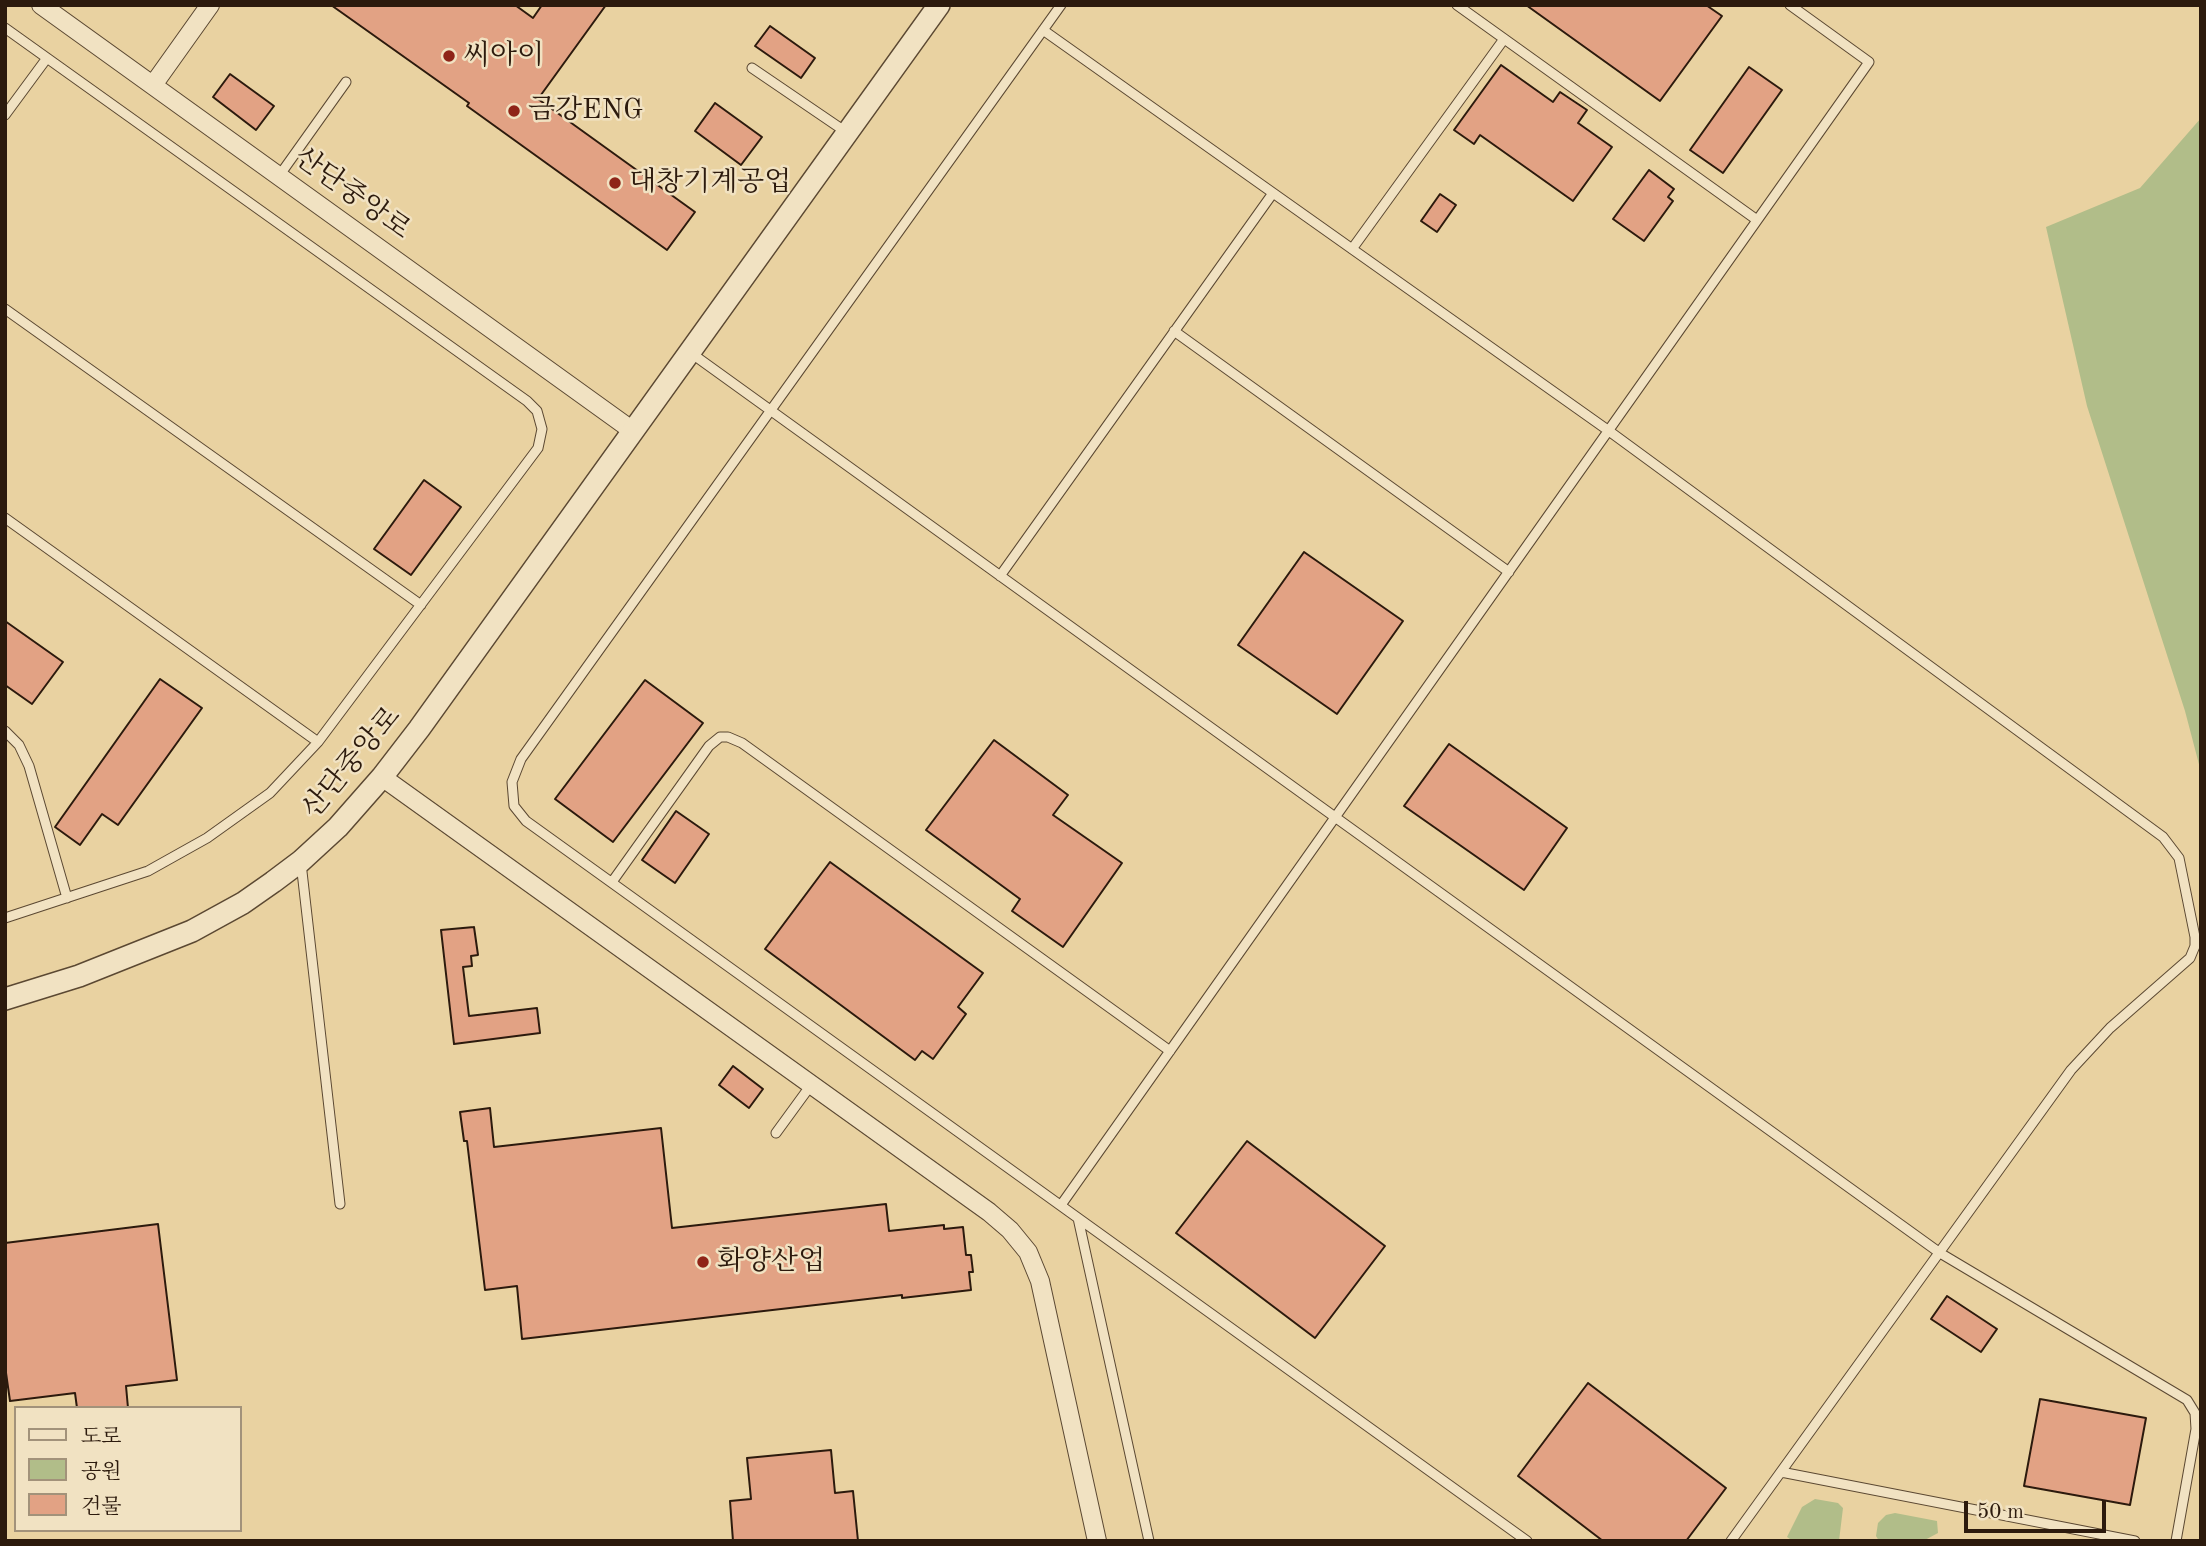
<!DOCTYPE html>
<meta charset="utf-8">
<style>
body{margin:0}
#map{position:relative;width:2206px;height:1546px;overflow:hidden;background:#e9d2a1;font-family:"Old Standard TT","Noto Serif KR",serif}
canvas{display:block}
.frame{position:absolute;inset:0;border:7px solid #2c1a0d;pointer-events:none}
.legend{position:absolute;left:14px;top:1406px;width:228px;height:126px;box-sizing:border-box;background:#f1e2c2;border:2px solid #a2927a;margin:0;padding:9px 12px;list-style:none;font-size:21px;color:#2c1a0d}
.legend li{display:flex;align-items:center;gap:14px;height:35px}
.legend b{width:35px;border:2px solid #a2927a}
.scale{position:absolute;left:1964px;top:1501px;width:142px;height:32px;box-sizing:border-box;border:4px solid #2c1a0d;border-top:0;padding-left:9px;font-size:21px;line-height:24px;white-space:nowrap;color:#2c1a0d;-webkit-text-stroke:5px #f1e2c2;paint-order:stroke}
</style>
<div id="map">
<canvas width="2206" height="1546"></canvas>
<div class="frame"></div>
<ul class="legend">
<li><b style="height:9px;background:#f1e2c2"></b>도로</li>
<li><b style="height:19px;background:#b1bd89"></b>공원</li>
<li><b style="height:19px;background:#e2a284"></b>건물</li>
</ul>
<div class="scale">50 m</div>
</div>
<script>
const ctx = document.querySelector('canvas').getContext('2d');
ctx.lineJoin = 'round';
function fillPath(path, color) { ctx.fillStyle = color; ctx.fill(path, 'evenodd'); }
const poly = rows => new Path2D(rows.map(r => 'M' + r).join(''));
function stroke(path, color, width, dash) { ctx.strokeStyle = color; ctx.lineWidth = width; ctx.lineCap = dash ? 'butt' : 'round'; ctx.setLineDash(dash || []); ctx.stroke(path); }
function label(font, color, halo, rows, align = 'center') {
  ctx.font = font + ' "Old Standard TT","Noto Serif KR",serif'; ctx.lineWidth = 5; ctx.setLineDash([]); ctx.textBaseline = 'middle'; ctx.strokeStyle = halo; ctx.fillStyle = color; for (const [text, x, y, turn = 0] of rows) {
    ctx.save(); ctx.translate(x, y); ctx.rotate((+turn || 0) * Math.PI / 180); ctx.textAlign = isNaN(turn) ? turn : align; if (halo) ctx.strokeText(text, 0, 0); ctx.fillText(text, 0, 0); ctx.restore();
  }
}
fillPath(poly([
 [2201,118,2201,772,2185,711,2087,406,2046,227,2140,188],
 [1815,1499,1838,1503,1843,1508,1839,1541,1793,1541,1787,1537,1802,1507],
 [1895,1513,1937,1521,1938,1533,1923,1541,1879,1541,1876,1536,1878,1523,1886,1515]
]), '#b1bd89');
const building = poly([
 [331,5,515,5,533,18,542,5,606,5,538,99,695,212,667,250,467,106,469,103,331,5],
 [1526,5,1706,5,1722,16,1660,101,1526,5],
 [770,26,815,58,801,78,755,46,770,26],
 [1501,65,1553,102,1560,92,1587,110,1578,123,1612,147,1573,201,1480,135,1474,144,1454,130,1501,65],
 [1749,67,1782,90,1723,173,1690,150,1749,67],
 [230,74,274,106,256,130,213,97,230,74],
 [715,103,762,137,741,165,695,131,715,103],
 [1649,170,1674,189,1668,197,1673,201,1644,241,1613,219,1649,170],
 [1440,194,1456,205,1437,232,1421,221,1440,194],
 [424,480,461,507,411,575,374,549,424,480],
 [1304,552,1403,621,1337,714,1238,645,1304,552],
 [5,621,63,662,32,704,5,685,5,621],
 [160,679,202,708,118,825,102,814,80,845,55,827,160,679],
 [645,680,703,723,613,842,555,799,645,680],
 [994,740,1068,795,1053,815,1122,863,1063,947,1012,911,1020,899,926,830,994,740],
 [1449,744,1567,828,1524,890,1404,806,1449,744],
 [676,811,709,834,675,883,642,860,676,811],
 [830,862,983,973,958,1007,966,1014,933,1059,922,1051,915,1060,765,949,830,862],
 [474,927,478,955,471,956,472,966,463,967,469,1016,537,1008,540,1033,454,1044,441,930,474,927],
 [733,1066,763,1089,749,1108,719,1085,733,1066],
 [490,1108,494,1147,661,1128,672,1228,886,1204,889,1231,944,1225,944,1229,963,1227,966,1255,971,1255,973,1272,969,1272,971,1290,902,1298,902,1295,522,1339,517,1286,485,1290,467,1141,464,1141,460,1112,490,1108],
 [1247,1141,1385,1246,1315,1338,1176,1233,1247,1141],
 [158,1224,177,1380,126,1386,128,1408,77,1408,75,1393,10,1401,5,1366,5,1243,158,1224],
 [1947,1296,1997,1329,1981,1352,1931,1319,1947,1296],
 [1588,1383,1726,1488,1686,1541,1603,1541,1518,1476,1588,1383],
 [2040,1399,2146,1418,2130,1505,2024,1486,2040,1399],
 [831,1450,835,1493,853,1491,858,1541,733,1541,730,1501,751,1499,747,1458,831,1450]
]);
fillPath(building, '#e2a284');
stroke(building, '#2c1a0d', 2);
const service = poly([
 [1061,5,521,759,512,782,514,806,526,821,1527,1541],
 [1457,5,1757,220],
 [5,28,47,58],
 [1043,30,1609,431,2163,837,2179,858,2195,937,2195,946,2190,958,2110,1028,2071,1070,1731,1541],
 [752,68,846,132],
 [5,115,47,58,527,401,537,411,542,429,538,448,318,742,270,793,207,838,148,871,5,918],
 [279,176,346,82],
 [1352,249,1504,39],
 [5,309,421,605],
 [1174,331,1509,572],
 [691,353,1940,1253,2187,1400,2195,1413,2196,1429,2176,1541],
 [5,518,318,742],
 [1000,576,1273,193],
 [5,731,19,745,29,766,67,898],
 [301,863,340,1204],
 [612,882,709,746,720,737,728,737,742,743,1170,1051],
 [776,1133,811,1085],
 [1061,1205,1869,62,1790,5],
 [1078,1218,1149,1541],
 [1781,1472,2135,1541]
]);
const minor = poly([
 [41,5,633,431],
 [153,85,210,5],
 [382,777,989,1212,1010,1230,1028,1252,1040,1281,1097,1541]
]);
const tertiary = poly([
 [5,999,79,976,192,931,243,903,273,882,301,861,338,827,382,777,419,729,939,5]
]);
stroke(service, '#5b4832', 11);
stroke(minor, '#5b4832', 20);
stroke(tertiary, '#5b4832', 24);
stroke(service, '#f1e2c2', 9);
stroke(minor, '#f1e2c2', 18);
stroke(tertiary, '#f1e2c2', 21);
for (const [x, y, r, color] of [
 [449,56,7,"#8f2418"],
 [514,111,7,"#8f2418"],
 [615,183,7,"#8f2418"],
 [703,1262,7,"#8f2418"]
]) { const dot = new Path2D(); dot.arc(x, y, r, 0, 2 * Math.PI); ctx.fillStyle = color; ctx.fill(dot); stroke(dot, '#f1e2c2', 2.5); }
label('28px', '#2c1a0d', '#f1e2c2', [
 ["씨아이",463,56],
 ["금강ENG",528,111],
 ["대창기계공업",629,183],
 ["화양산업",717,1262]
], 'left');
label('28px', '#2c1a0d', '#f1e2c2', [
 ["산단중앙로",352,194,36],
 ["산단중앙로",352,763,-50]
]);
</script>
